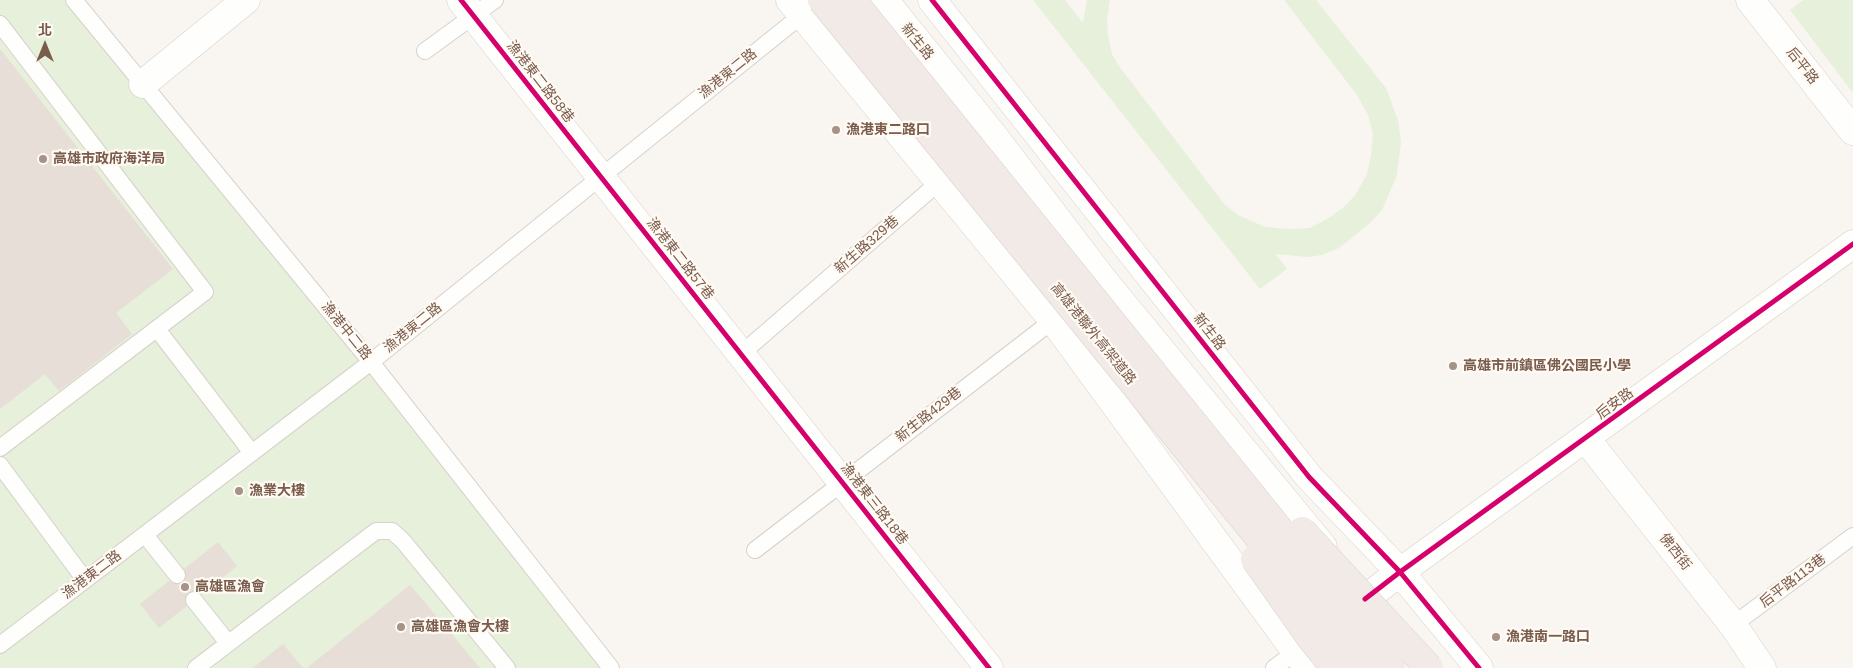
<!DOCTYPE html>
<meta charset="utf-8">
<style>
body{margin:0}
#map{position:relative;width:1853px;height:668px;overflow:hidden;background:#f9f5f0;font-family:Helvetica,"Noto Sans TC",sans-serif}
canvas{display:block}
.north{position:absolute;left:20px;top:20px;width:50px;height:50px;-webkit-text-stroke:4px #fffaf3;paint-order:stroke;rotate:0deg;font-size:14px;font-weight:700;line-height:20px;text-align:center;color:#7a5c4d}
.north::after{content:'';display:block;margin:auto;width:18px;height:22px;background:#7a5c4d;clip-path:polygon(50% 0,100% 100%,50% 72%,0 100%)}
</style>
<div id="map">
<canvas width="1853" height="668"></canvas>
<div class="north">北</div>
</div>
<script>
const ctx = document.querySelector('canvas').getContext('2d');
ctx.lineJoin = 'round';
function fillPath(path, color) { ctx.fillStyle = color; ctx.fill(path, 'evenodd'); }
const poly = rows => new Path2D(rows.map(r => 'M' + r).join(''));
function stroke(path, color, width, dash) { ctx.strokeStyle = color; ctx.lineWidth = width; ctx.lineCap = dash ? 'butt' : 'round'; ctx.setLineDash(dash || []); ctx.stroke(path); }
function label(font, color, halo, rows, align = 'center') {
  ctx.font = font + ' Helvetica,"Noto Sans TC",sans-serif'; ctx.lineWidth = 4.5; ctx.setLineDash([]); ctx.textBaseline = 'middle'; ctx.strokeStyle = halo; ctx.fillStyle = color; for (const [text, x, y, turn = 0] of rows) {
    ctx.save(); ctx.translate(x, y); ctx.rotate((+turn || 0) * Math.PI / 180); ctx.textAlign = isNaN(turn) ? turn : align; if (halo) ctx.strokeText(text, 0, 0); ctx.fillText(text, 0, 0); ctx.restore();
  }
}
fillPath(poly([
 [0,0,74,0,611,668,0,668],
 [1033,0,1065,0,1083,23,1087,0,1110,0,1107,20,1108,36,1112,54,1119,66,1225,205,1238,215,1265,227,1288,229,1310,228,1327,219,1344,207,1356,194,1367,174,1371,155,1373,133,1368,115,1357,95,1284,0,1316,0,1386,88,1398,120,1401,142,1397,175,1382,210,1370,223,1339,248,1322,255,1307,257,1276,254,1287,269,1260,289],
 [1803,0,1853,0,1853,93,1790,10]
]), '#e7f0db');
fillPath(poly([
 [0,49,173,269,116,313,132,334,59,391,45,374,0,409],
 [218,542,237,566,159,628,140,604],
 [410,585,480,668,307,668],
 [283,644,303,668,253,668]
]), '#e6ded7');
const lane = poly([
 [74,0,371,362,611,668],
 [0,24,205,292,0,448],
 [425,51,495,0],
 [157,329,252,453],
 [741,354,945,177],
 [0,465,85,580],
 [145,535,177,575],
 [755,550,1060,315],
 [194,600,228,643],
 [1733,625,1853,536],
 [0,645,371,362,808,10],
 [196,668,376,531,392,531,403,541,507,668],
 [1274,668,1302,647]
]);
const street = poly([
 [461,0,989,668],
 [1750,0,1853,131],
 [143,84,246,0],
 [1586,439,1733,625,1762,668],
 [1365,599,1400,572,1853,244]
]);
const secondary = poly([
 [790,0,1053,320,1308,668],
 [884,0,993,135,1104,281,1323,547],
 [932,0,1309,477,1400,572,1479,668]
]);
stroke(lane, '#d7d1cb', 18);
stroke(street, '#d7d1cb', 29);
stroke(secondary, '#d9d2cb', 29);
stroke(lane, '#fefefd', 16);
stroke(street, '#fefefd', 28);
stroke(secondary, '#fefefd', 28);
const highwayBridge = poly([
 [822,0,1365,668],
 [852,0,1391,668],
 [1302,531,1429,668],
 [1255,559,1310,637,1335,668]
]);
stroke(highwayBridge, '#dad1cc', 29, []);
stroke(highwayBridge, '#f2eae7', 28);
stroke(poly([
 [461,0,989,668],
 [932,0,1309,477,1400,572,1479,668],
 [1365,599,1400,572,1853,244]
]), '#d6006c', 5);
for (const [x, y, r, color] of [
 [836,130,5,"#a69286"],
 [43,159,5,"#a69286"],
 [1453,366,5,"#a69286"],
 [239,491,5,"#a69286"],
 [185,587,5,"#a69286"],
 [401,627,5,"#a69286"],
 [1496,637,5,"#a69286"]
]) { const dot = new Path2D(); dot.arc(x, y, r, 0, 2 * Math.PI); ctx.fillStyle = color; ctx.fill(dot); stroke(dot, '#fffaf3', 2); }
label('14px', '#7a5c4d', '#fffaf3', [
 ["新生路",917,42,51],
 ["后平路",1802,66,52],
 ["漁港東二路",728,74,-39],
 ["漁港東二路58巷",540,82,52],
 ["新生路329巷",867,245,-41],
 ["漁港東二路57巷",680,259,52],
 ["漁港東二路",413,328,-39],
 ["漁港中二路",346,331,51],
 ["新生路",1209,332,52],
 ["高雄港聯外高架道路",1093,334,51],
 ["后安路",1615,404,-36],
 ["新生路429巷",929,415,-38],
 ["漁港東三路18巷",874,504,52],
 ["佛西街",1675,552,52],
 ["漁港東二路",92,575,-37],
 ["后平路113巷",1793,581,-37]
]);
label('bold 14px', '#7a5c4d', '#fffaf3', [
 ["漁港東二路口",846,130],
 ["高雄市政府海洋局",53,159],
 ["高雄市前鎮區佛公國民小學",1463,366],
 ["漁業大樓",249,491],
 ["高雄區漁會",195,587],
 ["高雄區漁會大樓",411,627],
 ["漁港南一路口",1506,637]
], 'left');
</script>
